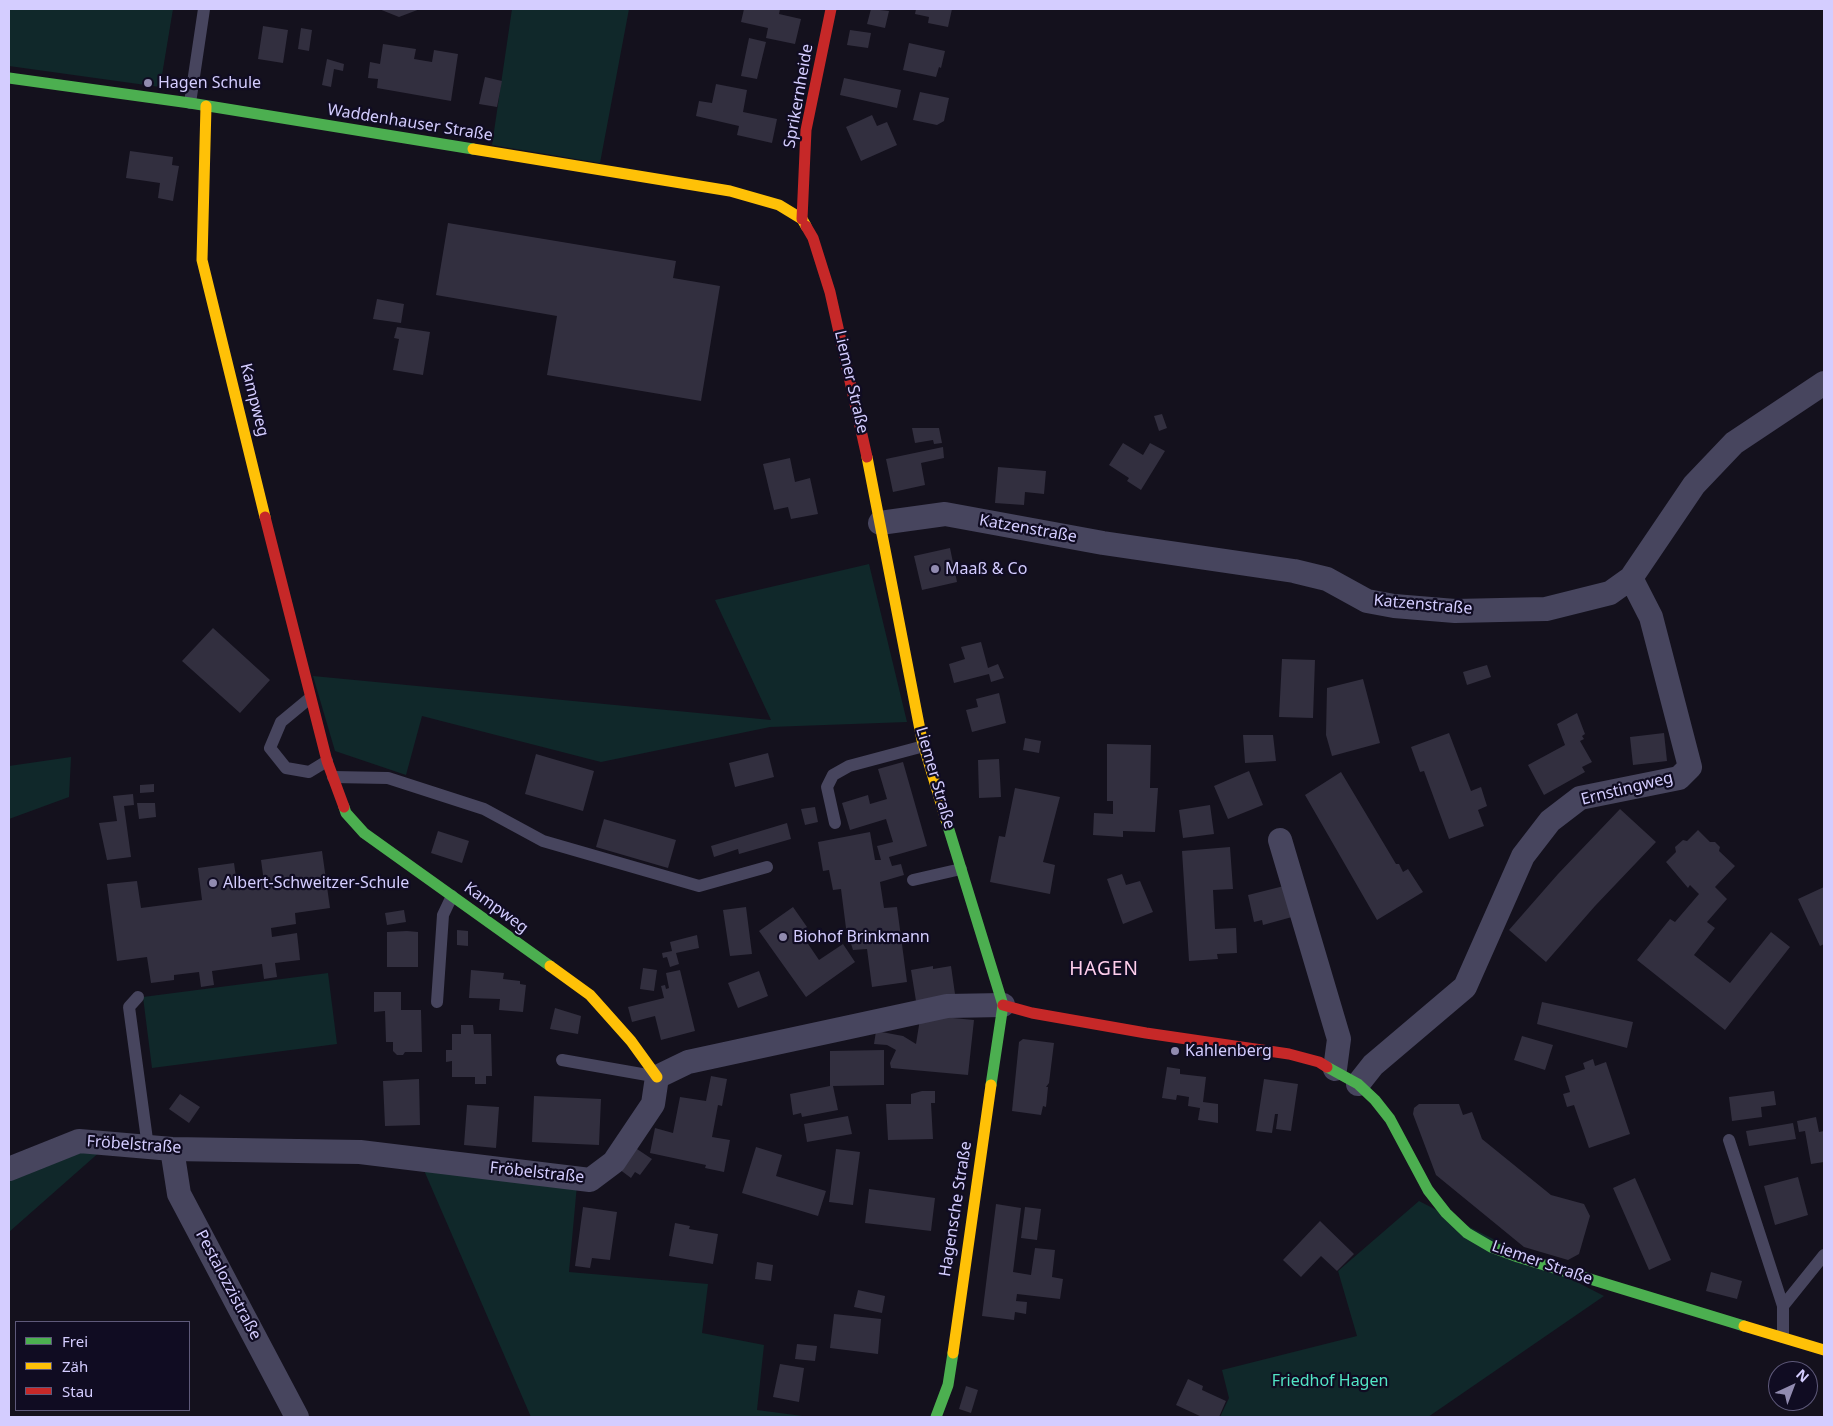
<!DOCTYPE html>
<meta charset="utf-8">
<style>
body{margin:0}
#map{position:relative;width:1833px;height:1426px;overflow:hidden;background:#14111d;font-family:"Noto Sans",sans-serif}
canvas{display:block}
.frame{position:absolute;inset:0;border:10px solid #d4cdff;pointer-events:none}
.legend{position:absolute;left:15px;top:1321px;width:175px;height:90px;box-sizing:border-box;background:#100c22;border:1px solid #5e597a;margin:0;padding:6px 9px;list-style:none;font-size:15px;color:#d4cdff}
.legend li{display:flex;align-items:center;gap:10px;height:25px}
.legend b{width:25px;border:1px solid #5e597a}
.north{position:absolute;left:1768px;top:1361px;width:50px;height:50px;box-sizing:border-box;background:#100c22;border:1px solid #5e597a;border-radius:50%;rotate:43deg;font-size:14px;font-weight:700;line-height:20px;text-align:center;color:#d4cdff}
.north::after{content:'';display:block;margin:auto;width:18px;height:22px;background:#918bb0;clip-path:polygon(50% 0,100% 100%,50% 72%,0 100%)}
</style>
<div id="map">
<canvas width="1833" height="1426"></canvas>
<div class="frame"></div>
<ul class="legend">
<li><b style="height:6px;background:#4caf50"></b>Frei</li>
<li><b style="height:6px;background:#ffc107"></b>Zäh</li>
<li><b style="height:6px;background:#c62828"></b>Stau</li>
</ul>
<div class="north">N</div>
</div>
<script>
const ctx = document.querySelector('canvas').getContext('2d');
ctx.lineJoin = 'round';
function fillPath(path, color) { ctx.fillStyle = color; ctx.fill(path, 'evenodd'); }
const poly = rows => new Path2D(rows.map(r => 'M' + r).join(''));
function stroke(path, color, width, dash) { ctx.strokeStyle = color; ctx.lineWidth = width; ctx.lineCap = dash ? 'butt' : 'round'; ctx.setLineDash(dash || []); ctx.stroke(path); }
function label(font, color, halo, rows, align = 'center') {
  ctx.font = font + ' "Noto Sans",sans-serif'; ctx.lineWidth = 4.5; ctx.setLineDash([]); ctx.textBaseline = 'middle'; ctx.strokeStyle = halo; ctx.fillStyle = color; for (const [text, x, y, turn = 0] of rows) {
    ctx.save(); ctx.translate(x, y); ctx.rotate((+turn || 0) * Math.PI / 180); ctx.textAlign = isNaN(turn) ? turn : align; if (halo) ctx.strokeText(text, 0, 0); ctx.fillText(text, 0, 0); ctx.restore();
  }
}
fillPath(poly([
 [9,9,173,9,160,87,9,66],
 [512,9,629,9,600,163,492,145],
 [869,564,907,722,770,727,601,762,422,716,406,775,335,751,313,676,771,720,715,600],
 [71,757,69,797,9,819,9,766],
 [328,973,337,1044,152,1068,143,997],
 [78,1149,102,1150,9,1232,9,1175],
 [423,1168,578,1174,569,1272,708,1284,702,1333,764,1345,757,1410,810,1417,531,1417],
 [1419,1201,1604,1296,1428,1417,1220,1417,1229,1398,1222,1370,1357,1336,1338,1271]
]), '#10282a');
fillPath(poly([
 [379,9,420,9,399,17],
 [744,9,780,9,779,14,801,19,795,44,766,38,768,28,741,22],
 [871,9,889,11,885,28,867,24],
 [916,9,952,9,948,27,928,23,929,17,915,14],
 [263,26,288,30,283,63,258,59],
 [301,28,312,30,309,51,298,49],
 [850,30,871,33,868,48,847,45],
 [749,38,766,42,757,79,741,76],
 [909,43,945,51,941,68,939,67,936,77,903,70],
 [383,44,416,49,414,59,432,62,434,50,458,54,451,101,377,88,378,79,368,78,370,62,380,64],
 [327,59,344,64,343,71,334,69,331,87,322,85],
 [485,77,502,81,497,107,479,104],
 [844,78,901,90,897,108,840,95],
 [716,84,747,90,743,112,777,119,772,143,737,135,739,126,696,116,699,101,712,103],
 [920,92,949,98,944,121,937,125,913,120],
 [872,115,877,126,887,122,897,145,861,161,846,127],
 [130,151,173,157,172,165,179,166,173,201,158,198,160,183,126,178],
 [448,223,676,261,673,278,720,286,701,401,547,375,557,316,436,295],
 [377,299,404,304,401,323,373,319],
 [397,327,430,332,423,375,393,370,399,339,394,338],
 [1162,414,1167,428,1159,431,1154,416],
 [912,428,939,428,942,443,934,444,933,440,915,443],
 [1123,443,1143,455,1150,443,1165,451,1141,490,1127,481,1129,478,1109,465],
 [943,447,944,458,921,463,925,485,893,492,886,459],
 [790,458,795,482,810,478,818,514,791,519,788,507,774,510,763,464],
 [998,467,1046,471,1044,494,1025,492,1024,505,995,503],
 [950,548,957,582,922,590,914,556],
 [213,628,270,680,240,713,182,661],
 [981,642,988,668,998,664,1004,678,991,682,989,674,954,683,949,664,965,659,961,647],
 [1282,659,1315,660,1313,718,1279,717],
 [1487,665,1491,677,1467,685,1463,672],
 [1363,679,1380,743,1332,756,1326,735,1327,688],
 [999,693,1006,723,972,732,966,710,978,707,976,699],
 [1577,713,1585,734,1582,736,1584,739,1580,741,1592,762,1582,767,1585,772,1544,795,1528,765,1565,745,1557,724],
 [1449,733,1471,791,1481,787,1487,806,1478,810,1484,826,1449,839,1424,771,1420,772,1411,747],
 [1664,733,1667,761,1633,765,1630,737],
 [1243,735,1273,735,1276,761,1245,763],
 [1025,738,1041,741,1039,753,1023,750],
 [1107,744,1151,745,1150,788,1158,788,1155,832,1123,831,1123,837,1093,835,1094,813,1113,814,1113,801,1107,801],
 [768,753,774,777,735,787,729,763],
 [536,754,594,771,583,811,525,794],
 [999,759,1001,797,979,798,978,760],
 [903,762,927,846,889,857,892,866,901,864,904,875,880,882,884,908,897,907,907,982,872,987,867,949,853,950,846,928,841,889,833,890,829,870,823,871,818,842,870,832,875,860,881,860,877,846,893,842,886,819,850,830,842,803,868,795,870,804,887,799,878,769],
 [1249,771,1263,805,1228,819,1214,786],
 [1341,772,1396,864,1399,864,1403,872,1408,869,1423,892,1377,920,1305,795],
 [154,784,154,792,140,793,140,785],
 [1015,788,1060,797,1043,862,1055,865,1050,894,990,882,999,836,1005,837],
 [133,794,134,805,124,806,131,857,107,860,99,823,117,821,113,796],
 [137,803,155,803,156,817,139,819],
 [1210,805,1214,834,1183,838,1179,810],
 [815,807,818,822,805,825,801,809],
 [1620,809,1656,842,1595,906,1546,962,1509,930,1558,874],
 [604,819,676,840,668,868,596,847],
 [787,823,791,839,739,854,738,849,714,857,711,846],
 [1698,830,1710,842,1715,842,1720,847,1719,851,1735,866,1715,887,1727,899,1707,922,1715,928,1694,955,1730,983,1771,932,1790,947,1725,1030,1637,960,1670,919,1675,922,1699,894,1690,885,1688,888,1666,862,1676,852,1675,847,1683,840,1687,841],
 [438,831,469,841,462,863,431,853],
 [1230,847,1233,889,1213,890,1215,929,1236,928,1237,953,1217,954,1218,959,1189,961,1182,851],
 [322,851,330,908,295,913,296,924,271,928,272,937,297,933,300,960,275,963,277,977,264,979,262,964,212,971,214,985,201,987,199,972,174,975,174,980,151,983,147,957,117,961,107,884,137,881,141,908,202,900,198,868,234,863,237,885,264,882,261,860],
 [1122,874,1126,885,1140,881,1153,912,1123,924,1107,879],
 [1284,886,1292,917,1263,925,1262,920,1254,922,1248,895],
 [1824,887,1824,944,1820,946,1798,899],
 [746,907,752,954,730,956,723,910],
 [793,907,807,927,800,932,819,960,843,944,855,962,806,997,759,931],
 [404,910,406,922,387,925,385,913],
 [457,930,468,931,468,946,457,945],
 [407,931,418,932,418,967,387,967,387,932],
 [697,935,699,948,676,953,679,964,670,967,667,957,663,958,662,953,672,951,670,942],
 [933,966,933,969,951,966,955,994,916,1001,911,970],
 [643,968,657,970,654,991,640,989],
 [471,970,504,973,503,979,520,981,520,984,526,985,523,1012,499,1010,500,999,469,998],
 [680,970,695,1031,661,1040,655,1016,632,1022,628,1007,664,998,661,986,665,985,666,989,669,988,666,973],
 [759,971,768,996,738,1008,728,983],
 [374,992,401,992,401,1010,421,1010,422,1052,405,1052,403,1055,397,1055,393,1051,393,1042,386,1042,385,1011,374,1012],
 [1542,1002,1633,1022,1627,1048,1537,1024],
 [555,1008,581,1016,578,1034,550,1029],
 [932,1016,974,1020,968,1075,891,1068,890,1063,896,1050,887,1045,874,1044,876,1031,903,1036,916,1044,920,1019],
 [461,1025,473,1025,474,1034,491,1034,492,1076,486,1076,486,1084,475,1084,475,1077,452,1077,452,1061,446,1062,446,1050,452,1050,452,1034,461,1034],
 [1522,1036,1553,1045,1545,1070,1514,1060],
 [1023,1039,1054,1043,1049,1083,1046,1087,1048,1087,1046,1107,1043,1106,1041,1115,1012,1111,1019,1042],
 [884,1050,884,1085,833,1086,838,1110,802,1117,801,1113,793,1115,790,1094,830,1086,830,1051],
 [1593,1059,1595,1066,1606,1062,1630,1134,1589,1148,1574,1105,1567,1107,1563,1094,1570,1092,1565,1076,1585,1069,1583,1063],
 [1167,1067,1180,1069,1180,1074,1206,1077,1203,1102,1218,1104,1218,1123,1198,1120,1200,1108,1188,1106,1189,1097,1177,1095,1176,1100,1162,1098],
 [711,1076,727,1079,722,1106,718,1105,712,1137,730,1140,724,1172,705,1168,706,1165,650,1153,655,1128,673,1133,680,1097,706,1101],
 [419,1079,420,1125,385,1126,383,1081],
 [1264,1079,1298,1084,1291,1131,1276,1129,1278,1114,1275,1114,1272,1133,1256,1131],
 [922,1091,935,1091,935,1103,931,1103,933,1139,888,1140,886,1104,911,1104,911,1094],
 [1774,1091,1776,1105,1761,1107,1762,1117,1732,1121,1729,1097],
 [180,1094,200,1107,189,1123,169,1109],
 [534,1096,601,1099,599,1145,532,1142],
 [1419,1104,1459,1104,1463,1115,1472,1112,1482,1139,1551,1195,1584,1204,1590,1216,1579,1254,1568,1260,1524,1247,1436,1175,1413,1114,1414,1108],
 [467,1105,499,1107,496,1148,464,1145],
 [848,1116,852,1134,807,1142,804,1124],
 [1816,1117,1819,1132,1824,1131,1824,1162,1811,1164,1805,1131,1799,1132,1797,1121],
 [1793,1123,1796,1139,1749,1146,1746,1131],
 [634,1147,652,1159,640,1175,635,1172,631,1178,619,1169],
 [756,1147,782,1155,776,1176,826,1191,818,1216,742,1193],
 [836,1149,860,1152,853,1205,829,1202],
 [1798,1177,1808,1215,1775,1225,1764,1186],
 [1635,1178,1671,1260,1649,1270,1613,1188],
 [869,1189,935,1198,931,1231,865,1223],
 [996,1204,1021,1208,1013,1272,1031,1275,1035,1248,1055,1250,1052,1277,1063,1279,1060,1299,1017,1294,1016,1301,1027,1302,1026,1314,1015,1312,1014,1320,982,1316],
 [583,1207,617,1212,610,1260,592,1258,590,1268,575,1266],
 [1025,1207,1041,1209,1037,1240,1021,1238],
 [1320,1221,1354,1254,1337,1271,1321,1256,1301,1277,1283,1260],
 [675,1223,690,1226,689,1229,718,1234,713,1264,669,1256],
 [757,1262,773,1265,771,1281,755,1279],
 [1711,1272,1742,1281,1737,1299,1706,1291],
 [858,1290,885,1296,882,1313,854,1307],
 [834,1314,881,1319,878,1354,830,1348],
 [797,1344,817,1346,815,1361,795,1359],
 [780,1364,804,1368,799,1402,773,1397],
 [1188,1379,1203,1386,1202,1390,1226,1401,1219,1417,1202,1417,1176,1405],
 [966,1386,978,1390,971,1413,959,1409]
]), '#322f3f');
stroke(poly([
 [190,103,204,9],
 [310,698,281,722,270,748,286,768,309,772,327,761],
 [333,777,388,778,484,809,543,841,699,886,767,867],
 [835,823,827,787,833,775,849,766,924,746],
 [913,880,961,869],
 [138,997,129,1007,148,1147],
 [437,1002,443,915,452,896],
 [562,1060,653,1076],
 [1729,1140,1783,1306,1783,1337],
 [1783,1306,1824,1255]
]), '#47455e', 12);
stroke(poly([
 [880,523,945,514,1103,543,1294,571,1327,579,1367,601,1394,606,1455,611,1546,609,1610,593,1631,578,1694,485,1734,443,1824,383],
 [1280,840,1339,1039,1335,1069],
 [1358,1084,1373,1065,1465,987,1523,856,1550,821,1580,798,1679,778,1690,767,1651,617,1631,578],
 [172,1149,179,1194,297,1417],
 [9,1169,79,1141,172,1149,360,1152,590,1180,614,1162,653,1104,657,1077,688,1062,947,1006,1003,1005]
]), '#47455e', 24);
stroke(poly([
 [9,78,190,103,473,149],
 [344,807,346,813,364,833,550,966],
 [946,820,1003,1005,991,1085],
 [1327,1067,1358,1084,1375,1100,1390,1119,1428,1190,1446,1213,1467,1233,1491,1247,1518,1257,1744,1326],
 [936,1417,948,1385,953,1353]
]), '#4caf50', 11);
stroke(poly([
 [206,106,202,260,265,517],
 [473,149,730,191,779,205,802,219,806,226],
 [867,457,922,740,946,820],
 [550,966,590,995,631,1041,657,1077],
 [1744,1326,1824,1350],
 [953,1353,991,1085]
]), '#ffc107', 11);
stroke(poly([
 [802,219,806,130,831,9],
 [806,226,813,238,830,292,867,457],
 [265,517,327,761,344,807],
 [1003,1005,1032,1013,1146,1033,1289,1054,1319,1062,1327,1067]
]), '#c62828', 11);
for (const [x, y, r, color] of [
 [148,83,5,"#918bb0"],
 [935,569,5,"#918bb0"],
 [213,883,5,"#918bb0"],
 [783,937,5,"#918bb0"],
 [1175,1051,5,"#918bb0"]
]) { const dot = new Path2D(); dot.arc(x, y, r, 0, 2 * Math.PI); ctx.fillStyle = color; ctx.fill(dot); stroke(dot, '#100c22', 2); }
label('16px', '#d4cdff', '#100c22', [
 ["Hagen Schule",158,83],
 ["Maaß & Co",945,569],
 ["Albert-Schweitzer-Schule",223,883],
 ["Biohof Brinkmann",793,937],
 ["Kahlenberg",1185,1051]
], 'left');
label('16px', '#d4cdff', '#100c22', [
 ["Sprikernheide",799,96,-80],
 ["Waddenhauser Straße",410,123,9],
 ["Liemer Straße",851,382,77],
 ["Kampweg",254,400,76],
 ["Katzenstraße",1028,529,10],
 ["Katzenstraße",1423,605,5],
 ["Liemer Straße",935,778,74],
 ["Ernstingweg",1627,789,-14],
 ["Kampweg",496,908,36],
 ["Fröbelstraße",134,1145,4],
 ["Fröbelstraße",537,1173,6],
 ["Hagensche Straße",956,1209,-81],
 ["Liemer Straße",1542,1263,19],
 ["Pestalozzistraße",228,1285,62]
]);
label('16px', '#52e5c5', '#100c22', [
 ["Friedhof Hagen",1330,1381]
]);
ctx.letterSpacing = '1px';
label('19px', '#ffcfec', '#100c22', [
 ["HAGEN",1104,970]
]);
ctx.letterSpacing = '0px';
</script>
